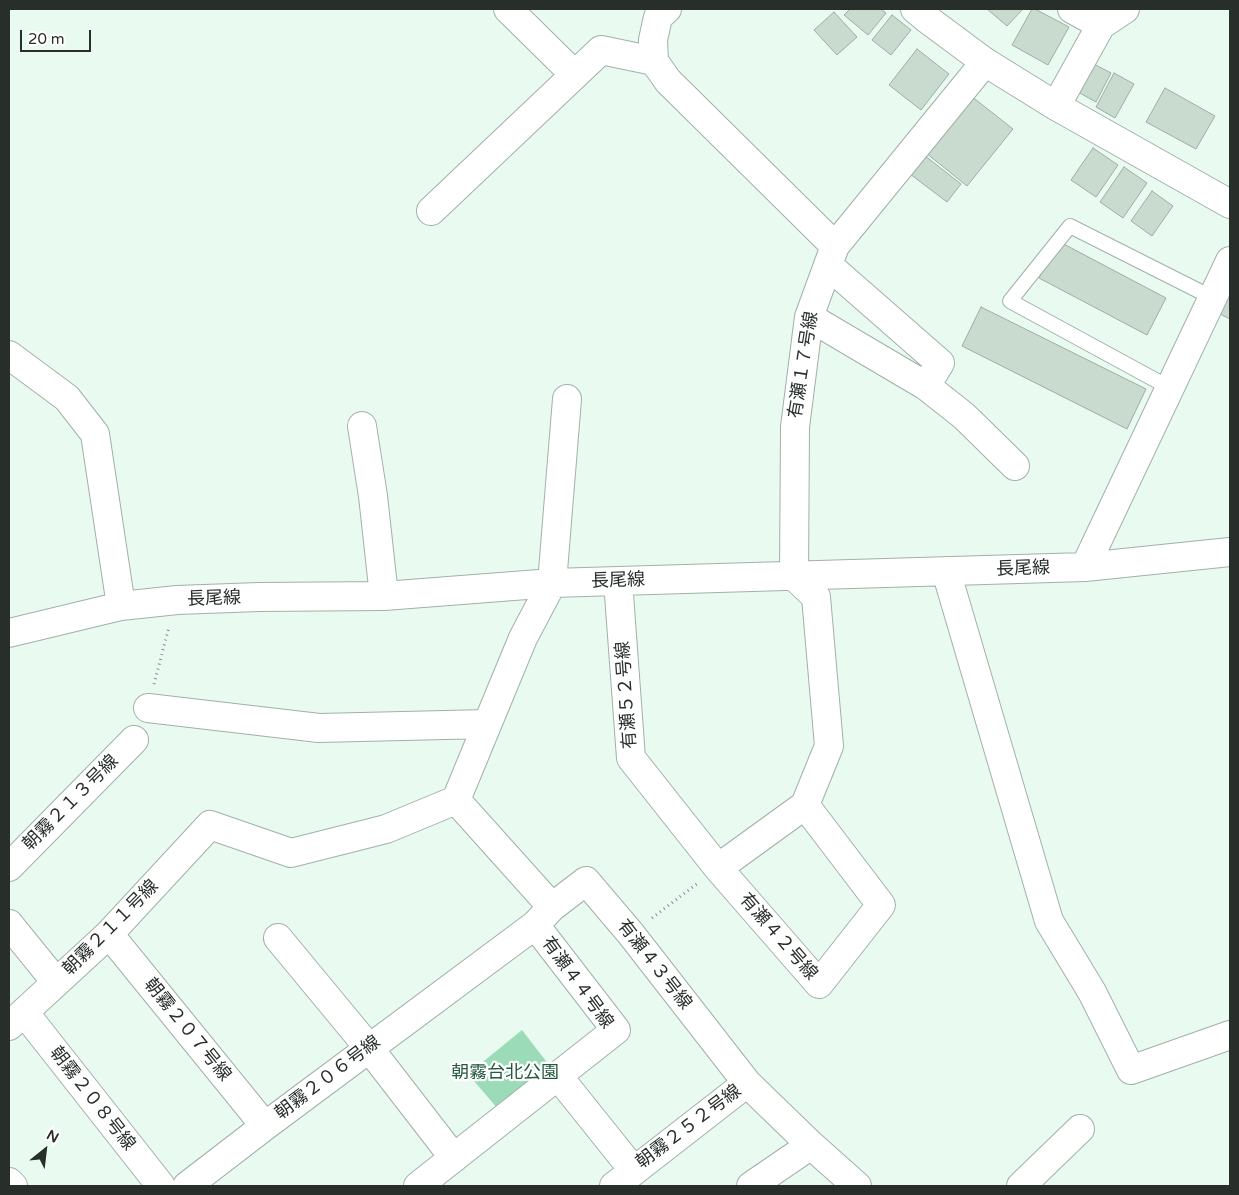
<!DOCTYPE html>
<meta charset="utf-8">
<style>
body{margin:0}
#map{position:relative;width:1239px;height:1195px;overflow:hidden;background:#e9faf0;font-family:"Varela Round",sans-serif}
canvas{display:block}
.frame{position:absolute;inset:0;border:10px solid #282f2b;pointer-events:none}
.north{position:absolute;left:20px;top:1125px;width:50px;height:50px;-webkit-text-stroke:4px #fff;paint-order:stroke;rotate:29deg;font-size:14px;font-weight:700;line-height:20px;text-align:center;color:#282f2b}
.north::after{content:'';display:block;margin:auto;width:18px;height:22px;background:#282f2b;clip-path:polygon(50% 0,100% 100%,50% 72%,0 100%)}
.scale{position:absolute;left:20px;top:30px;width:71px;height:22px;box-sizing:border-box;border:2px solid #282f2b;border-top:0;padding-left:6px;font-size:15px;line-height:18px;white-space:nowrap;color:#282f2b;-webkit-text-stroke:4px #fff;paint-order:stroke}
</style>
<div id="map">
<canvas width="1239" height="1195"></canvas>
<div class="frame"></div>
<div class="north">N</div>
<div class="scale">20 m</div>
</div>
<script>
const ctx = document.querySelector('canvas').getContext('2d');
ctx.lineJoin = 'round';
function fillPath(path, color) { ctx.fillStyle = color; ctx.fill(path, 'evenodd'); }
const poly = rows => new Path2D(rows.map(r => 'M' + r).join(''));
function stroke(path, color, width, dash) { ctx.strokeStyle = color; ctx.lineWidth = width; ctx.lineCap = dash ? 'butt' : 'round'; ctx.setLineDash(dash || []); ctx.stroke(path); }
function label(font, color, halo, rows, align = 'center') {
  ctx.font = font + ' "Varela Round","Noto Sans JP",sans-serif'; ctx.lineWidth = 4.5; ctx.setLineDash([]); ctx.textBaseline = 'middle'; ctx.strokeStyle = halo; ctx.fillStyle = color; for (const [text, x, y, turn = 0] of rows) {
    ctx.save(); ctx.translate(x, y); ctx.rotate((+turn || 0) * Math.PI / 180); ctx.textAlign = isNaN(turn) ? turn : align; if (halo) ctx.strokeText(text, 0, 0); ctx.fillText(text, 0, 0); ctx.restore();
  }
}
fillPath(poly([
 [522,1030,549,1065,498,1109,468,1074]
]), '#9cdbb7');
const building = poly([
 [850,9,881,9,886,13,868,35,844,15,850,9],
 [987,9,1023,9,1007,26,987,9],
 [1032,9,1035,9,1069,27,1048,65,1012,45,1032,9],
 [834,12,857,37,837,55,814,30,834,12],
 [892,15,911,30,891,55,872,40,892,15],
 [917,49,949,74,921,110,889,85,917,49],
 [1092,63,1111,73,1096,102,1076,91,1092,63],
 [1114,73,1134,84,1115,118,1096,107,1114,73],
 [1165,88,1215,116,1196,149,1146,122,1165,88],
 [966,92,1013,129,967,186,921,149,966,92],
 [1093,148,1118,165,1096,197,1071,180,1093,148],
 [924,155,961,184,947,202,910,174,924,155],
 [1124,167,1147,183,1123,218,1100,202,1124,167],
 [1152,191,1173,206,1152,236,1131,221,1152,191],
 [1058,241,1166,298,1147,335,1039,278,1058,241],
 [1230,287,1230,319,1218,313,1230,287],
 [981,307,1146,389,1127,429,962,346,981,307]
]);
fillPath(building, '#c9dacf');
stroke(building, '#9dada3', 1);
const service = poly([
 [1170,388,1010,301,1070,226,1213,298]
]);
const minor = poly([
 [508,9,575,75],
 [667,9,658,17,653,40,654,61,668,81,835,246],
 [1072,9,1101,25],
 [1056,106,1101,25,1125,9],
 [431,211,601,50,654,61],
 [828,265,940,363,926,386],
 [809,317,926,386,964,416,1015,466],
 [9,355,67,398,95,434,121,606],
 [362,426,373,496,384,596],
 [1085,567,1230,261],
 [946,571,1049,921,1092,992,1131,1070,1230,1035],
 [618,581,631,758,718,868],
 [9,633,121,606,177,600,259,597,384,596,552,583,1085,567,1230,552],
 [148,708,319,728,487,724],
 [805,805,881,905,819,984,718,868,805,805,829,746,816,597,794,576,795,427,809,317,835,246,985,62],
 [9,867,134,740],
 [552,907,586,881,631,934,747,1083],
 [9,924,56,982],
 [109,934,265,1126],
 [278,938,369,1048,454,1158],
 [24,1012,161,1186],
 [9,1026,109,934,210,825,291,853,386,829,456,800,523,638,552,583,567,399],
 [558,1076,634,1171,747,1083,811,1145],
 [9,1182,13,1186],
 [187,1186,265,1126,535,925,552,907,456,800],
 [418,1186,616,1030,535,925],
 [614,1186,634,1171],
 [751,1186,811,1145,857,1186],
 [1021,1186,1080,1129]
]);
const tertiary = poly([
 [915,9,927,19,985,62,1056,106,1230,204]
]);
stroke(service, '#a1b1a7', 16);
stroke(minor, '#a1b1a7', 30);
stroke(tertiary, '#a1b1a7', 30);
stroke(poly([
 [154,684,169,627],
 [652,918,698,883]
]), '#849089', 3, [1, 4]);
stroke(service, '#fff', 14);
stroke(minor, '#fff', 28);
stroke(tertiary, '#fff', 28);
label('18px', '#282f2b', '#fff', [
 ["有瀬１７号線",804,365,-81],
 ["長尾線",1023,569,-2],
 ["長尾線",618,581,-2],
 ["長尾線",214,599,-2],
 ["有瀬５２号線",627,695,-94],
 ["朝霧２１３号線",71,803,-45],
 ["朝霧２１１号線",111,928,-45],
 ["有瀬４２号線",778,937,49],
 ["有瀬４３号線",654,965,52],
 ["有瀬４４号線",577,983,54],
 ["朝霧２０７号線",187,1030,51],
 ["朝霧２０６号線",328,1078,-37],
 ["朝霧２０８号線",92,1099,52],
 ["朝霧２５２号線",689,1127,-37]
]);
label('18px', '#225a3e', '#fff', [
 ["朝霧台北公園",505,1073]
]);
</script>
